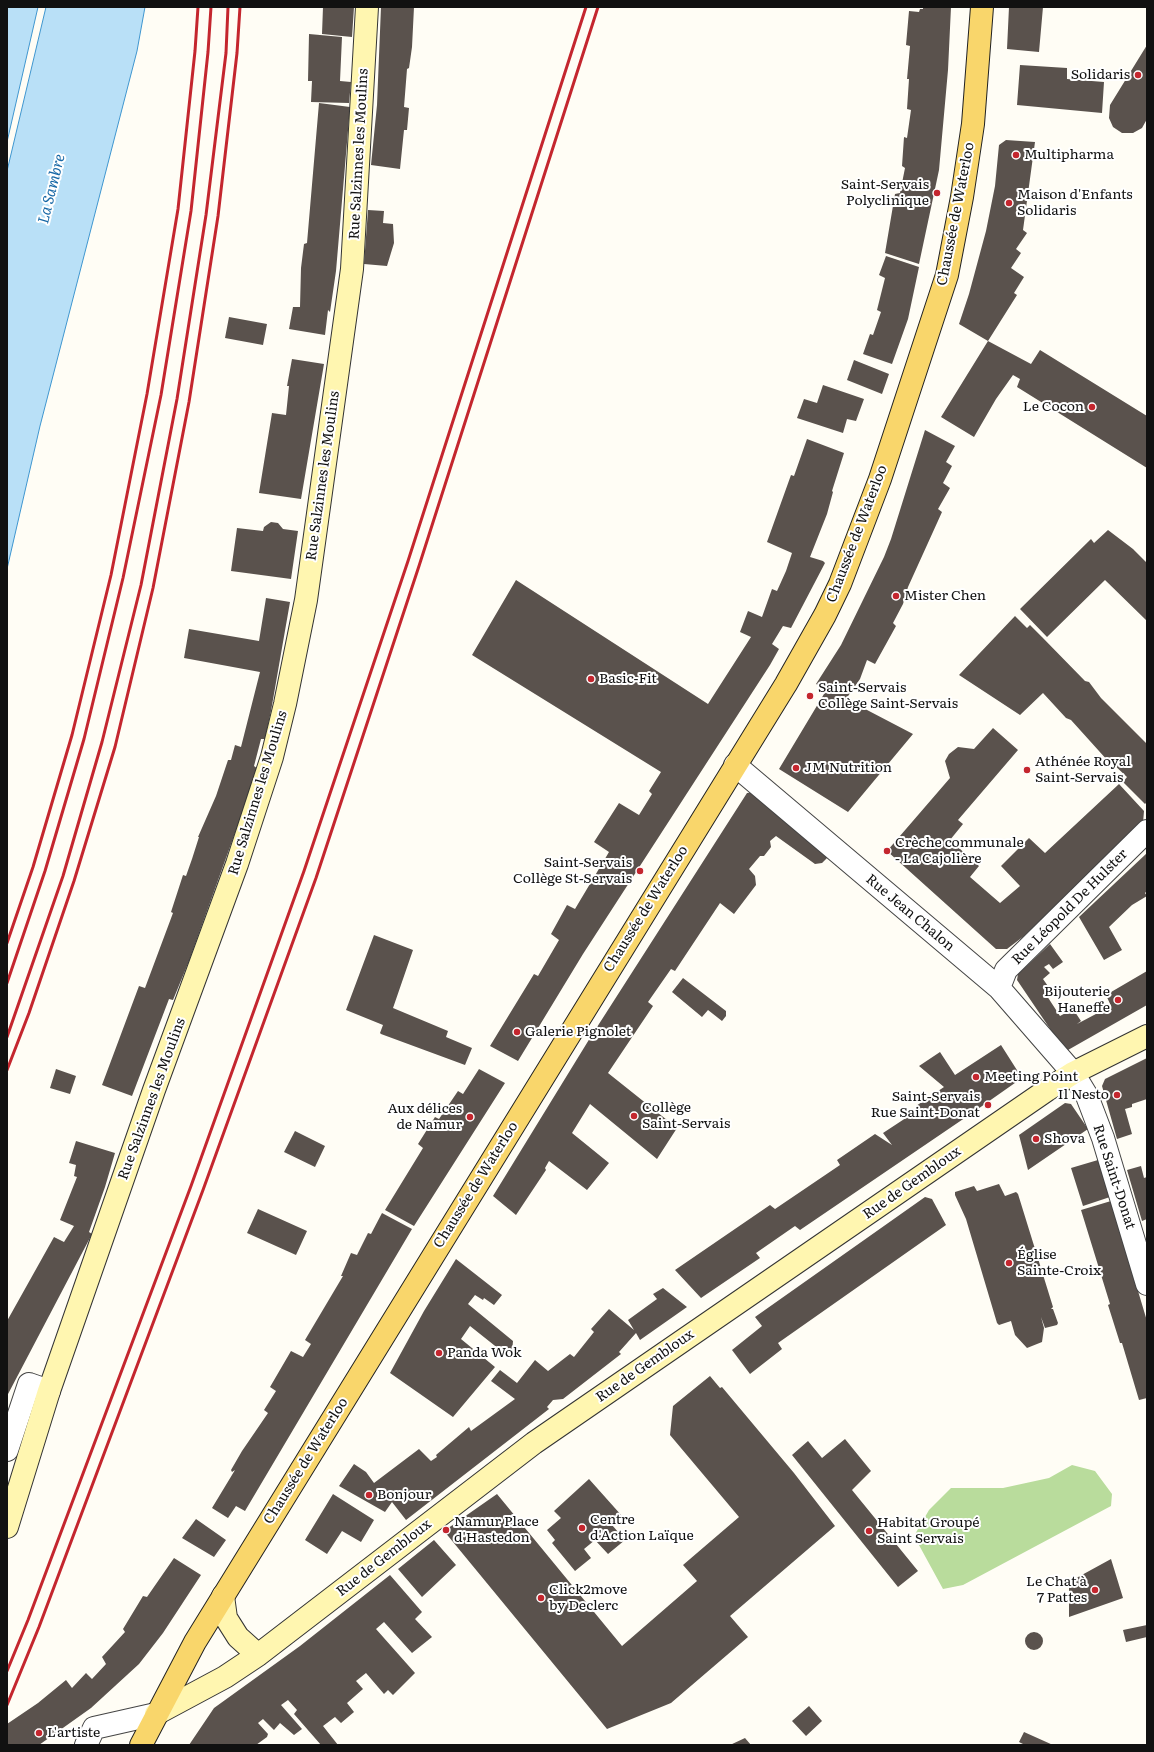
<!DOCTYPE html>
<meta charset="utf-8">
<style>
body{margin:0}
#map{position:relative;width:1154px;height:1752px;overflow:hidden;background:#fffdf5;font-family:Literata,serif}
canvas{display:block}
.frame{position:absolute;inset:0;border:8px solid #111;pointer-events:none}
</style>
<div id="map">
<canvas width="1154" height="1752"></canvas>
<div class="frame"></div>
</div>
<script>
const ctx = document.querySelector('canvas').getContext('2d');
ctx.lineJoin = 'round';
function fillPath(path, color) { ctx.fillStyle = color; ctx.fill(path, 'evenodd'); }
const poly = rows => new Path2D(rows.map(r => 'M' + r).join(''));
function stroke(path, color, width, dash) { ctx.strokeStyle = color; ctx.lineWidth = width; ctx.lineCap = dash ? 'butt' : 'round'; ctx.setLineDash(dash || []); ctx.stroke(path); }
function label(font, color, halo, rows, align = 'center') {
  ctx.font = font + ' Literata,serif'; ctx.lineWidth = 4; ctx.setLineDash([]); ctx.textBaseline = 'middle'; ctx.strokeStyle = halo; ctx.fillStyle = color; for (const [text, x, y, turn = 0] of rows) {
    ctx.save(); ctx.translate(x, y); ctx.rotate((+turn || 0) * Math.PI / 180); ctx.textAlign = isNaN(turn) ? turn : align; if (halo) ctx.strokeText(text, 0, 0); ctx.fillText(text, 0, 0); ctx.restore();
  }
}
fillPath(poly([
 [1072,1465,1095,1471,1112,1494,1111,1506,963,1585,943,1589,914,1536,929,1510,951,1488,1003,1488,1049,1478]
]), '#b9dc9c');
const water = poly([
 [7,7,38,7,7,142,7,7],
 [46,7,145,7,137,51,40,426,7,569,7,171,46,7]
]);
fillPath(water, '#b9e0f7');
stroke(water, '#3f96cf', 1);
fillPath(poly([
 [323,7,354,7,352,37,322,34],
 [381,7,414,7,412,47,409,68,407,69,404,107,409,108,407,130,404,130,400,169,371,165,377,105],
 [923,7,951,7,948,70,939,170,919,264,885,253,895,194,900,193,905,168,902,166,904,137,907,138,911,110,907,109,909,79,907,79,910,46,906,45,909,11,919,12,920,9,923,9],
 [1009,7,1043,7,1039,52,1007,49],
 [309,34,342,37,340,81,351,82,349,103,311,102,312,81,308,81],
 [1147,45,1147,119,1142,128,1133,133,1122,133,1113,127,1109,118,1110,105],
 [1020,65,1067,68,1067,79,1104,82,1102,113,1017,105],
 [319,103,350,107,336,271,330,312,328,310,325,335,289,329,293,307,300,307,301,268,304,244,307,243],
 [1006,140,1035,142,1023,230,1027,233,1016,249,1021,253,1011,268,1024,277,1014,293,1017,295,988,341,959,324,969,294,986,231,995,186,999,145],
 [368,210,384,211,383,223,393,224,394,243,387,266,364,264],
 [886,256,919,267,908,319,892,364,863,354,870,334,873,335,881,312,877,310,885,278,879,275],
 [229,317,267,324,263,345,225,338],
 [988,341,1031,364,1040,350,1147,416,1147,468,1017,387,1020,379,1013,375,996,399,974,437,941,417],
 [292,359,324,364,301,499,259,493,272,413,286,415,289,386,287,386],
 [854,360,889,374,882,394,847,380],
 [823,385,864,399,856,421,847,419,843,433,797,418,804,399,817,403],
 [925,430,955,446,946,462,952,466,943,483,950,488,938,509,942,512,908,587,903,604,893,623,896,626,875,664,867,660,860,679,846,699,913,734,848,812,779,769,827,689,816,684,841,645,884,557,891,539],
 [807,439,844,453,832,491,833,492,827,514,810,557,823,561,825,563,791,628,783,626,772,644,779,649,770,665,583,954,518,1061,490,1046,534,974,538,976,559,940,551,934,567,905,575,909,609,852,594,842,619,803,639,815,652,794,649,791,661,772,472,655,516,580,708,704,751,637,740,632,748,611,762,617,772,589,777,591,786,571,792,553,767,542,791,475,794,476],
 [271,522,278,523,283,529,298,531,291,579,231,571,237,528,263,531,264,527],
 [1108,530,1133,549,1147,563,1147,621,1105,580,1047,637,1020,609,1091,539,1094,543],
 [266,598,290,602,271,711,265,739,261,739,254,766,258,769,189,961,173,1000,169,999,132,1096,102,1085,139,986,145,988,173,913,171,912,183,875,186,876,192,859,199,837,198,837,216,796,228,760,231,760,235,745,241,747,260,672,184,658,189,629,259,641],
 [1015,616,1027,628,1030,625,1042,637,1085,681,1089,682,1101,698,1147,744,1147,802,1145,804,1123,782,1127,777,1112,763,1108,761,1071,720,1066,718,1043,693,1020,715,959,675],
 [993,728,1018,750,958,820,963,824,950,840,979,866,970,877,1000,903,1020,886,1001,866,1029,838,1045,853,1119,784,1144,811,1143,823,1024,936,1007,949,996,949,887,851,950,778,945,761,949,754,958,747,974,749],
 [756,792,826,850,827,858,822,863,815,864,776,836,770,841,771,847,764,856,760,856,749,869,755,876,756,885,734,914,720,903,675,971,671,969,648,1002,653,1006,608,1073,677,1128,657,1159,590,1104,572,1133,609,1163,587,1190,549,1161,545,1168,546,1170,516,1215,493,1196,590,1038,747,793],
 [1147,853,1147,891,1145,893,1147,896,1132,905,1109,927,1122,950,1104,960,1079,917],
 [374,935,413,950,393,1008,448,1031,446,1037,472,1048,465,1065,381,1034,380,1033,383,1025,346,1010],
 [1050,944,1063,962,1053,969,1049,964,1044,967,1050,973,1043,979,1050,989,1045,993,1060,1016,1073,1009,1081,1021,1077,1024,1111,1006,1106,995,1147,971,1147,1005,1068,1050,1063,1048,1017,980,1018,974],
 [683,978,726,1011,726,1016,722,1021,708,1010,702,1017,672,992],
 [1001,1045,1022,1078,975,1111,800,1230,795,1226,756,1253,760,1258,701,1298,675,1270,770,1205,775,1209,840,1165,837,1160,875,1134,892,1145,883,1133,918,1110,916,1106,944,1087,919,1066,940,1052,955,1075],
 [1147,1058,1147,1099,1132,1104,1132,1107,1125,1109,1132,1134,1117,1139,1102,1086,1105,1079],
 [56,1069,76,1076,70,1094,50,1088],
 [479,1069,505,1083,414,1226,385,1210,423,1148,418,1144,435,1117,439,1119,458,1091,463,1094],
 [1065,1103,1071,1104,1088,1129,1028,1170,1019,1135],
 [295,1131,325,1146,315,1167,284,1152],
 [76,1141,115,1153,105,1187,89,1232,92,1234,7,1396,7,1321,54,1237,64,1242,74,1226,60,1220,77,1177,74,1176,76,1165,69,1163],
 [1098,1160,1110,1197,1083,1206,1071,1168],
 [1141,1166,1144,1178,1147,1177,1147,1219,1142,1221,1127,1170],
 [999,1184,1005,1196,1016,1192,1018,1194,1053,1307,1051,1309,1053,1309,1058,1323,1057,1325,1045,1328,1041,1317,1044,1328,1042,1342,1027,1348,1015,1335,1011,1321,999,1325,997,1323,966,1219,955,1195,955,1192,974,1186,977,1191],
 [925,1197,932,1199,946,1225,778,1343,782,1349,750,1374,732,1350,762,1326,755,1317],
 [1111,1201,1147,1321,1147,1398,1139,1400,1122,1343,1120,1343,1108,1305,1110,1304,1081,1210],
 [258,1209,307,1231,296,1255,247,1233],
 [382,1213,412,1229,245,1511,236,1506,228,1518,212,1508,235,1470,232,1472,231,1470,242,1451,268,1413,264,1410,276,1391,270,1387,291,1351,303,1357,311,1344,305,1340,343,1276,341,1276,351,1253,357,1255,368,1233,371,1234],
 [456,1259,502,1295,494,1305,484,1298,483,1300,475,1295,468,1304,513,1341,512,1353,509,1357,470,1326,461,1339,495,1367,453,1417,390,1373,424,1311],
 [663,1288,687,1307,640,1340,636,1333,619,1352,621,1354,563,1399,553,1400,547,1407,549,1409,406,1520,392,1502,385,1512,339,1486,354,1464,366,1472,374,1483,419,1449,431,1461,437,1457,436,1455,469,1427,471,1431,515,1399,491,1381,500,1370,517,1383,535,1360,548,1371,570,1354,574,1357,594,1332,591,1329,609,1309,634,1330,628,1320,657,1299,653,1294],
 [710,1376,720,1388,722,1387,794,1473,835,1526,730,1616,748,1637,671,1703,607,1729,444,1531,497,1494,622,1646,697,1581,683,1565,739,1517,670,1435,673,1406],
 [845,1439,871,1471,852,1490,918,1571,898,1587,792,1455,808,1441,822,1458],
 [589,1479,622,1516,612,1525,625,1540,608,1554,595,1540,584,1549,591,1558,575,1571,552,1543,555,1540,547,1530,561,1518,554,1511],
 [333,1494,374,1520,361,1542,342,1531,327,1554,305,1540],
 [196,1519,226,1540,214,1557,182,1538],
 [434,1540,456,1565,422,1597,398,1569],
 [174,1558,201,1575,163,1633,139,1664,91,1708,39,1745,7,1745,7,1724,38,1703,66,1680,72,1688,86,1673,92,1679,106,1664,102,1657,125,1632,123,1629,143,1596,147,1597],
 [1111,1559,1123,1598,1069,1617,1069,1582],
 [390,1575,422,1612,415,1619,432,1637,412,1653,384,1622,376,1629,415,1673,393,1695,388,1690,384,1694,366,1673,356,1681,363,1689,347,1703,354,1712,341,1723,335,1717,323,1726,338,1745,321,1745,294,1714,297,1710,288,1700,281,1705,302,1729,294,1735,280,1723,274,1730,263,1719,258,1723,268,1734,267,1737,256,1745,189,1745,214,1708,300,1646],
 [1147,1625,1147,1637,1126,1642,1123,1630],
 '1025 1641a9 9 0 1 1 18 0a9 9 0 1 1-18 0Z',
 [809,1706,822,1721,806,1736,792,1721],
 [1024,1732,1053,1745,1025,1745,1019,1742],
 [745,1738,751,1745,730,1745]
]), '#5a524d');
const street = poly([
 [735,765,999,988,1073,1073,1087,1096,1103,1138,1147,1284],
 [999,988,1006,970,1147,831],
 [7,1450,29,1384,49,1391],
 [86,1745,94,1728,156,1714]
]);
const secondary = poly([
 [7,1527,49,1391,154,1090,237,864,272,757,285,704,306,600,352,269,367,7],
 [223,1596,226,1618,238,1637,258,1655],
 [156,1714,225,1677,258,1655,534,1443,1047,1090,1073,1073,1147,1036]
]);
const primary = poly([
 [141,1745,195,1642,786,684,825,615,840,584,880,479,947,275,962,197,973,124,982,7]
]);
stroke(street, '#444', 24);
stroke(secondary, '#333', 24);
stroke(primary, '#222', 24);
stroke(street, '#fff', 22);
stroke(secondary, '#fff6b0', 22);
stroke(primary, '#f9d66b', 22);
stroke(poly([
 [7,943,33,867,72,735,111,575,147,394,178,209,195,51,198,7],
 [7,983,45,871,84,739,123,578,161,395,191,211,208,52,211,7],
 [7,1037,63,876,102,742,141,585,177,399,206,215,226,53,228,7],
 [7,1070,29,1013,74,881,115,747,153,588,189,402,218,216,237,53,240,7],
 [7,1671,28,1620,191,1186,304,871,408,561,586,7],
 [7,1705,39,1627,203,1190,316,878,419,566,598,7]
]), '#c4262e', 3);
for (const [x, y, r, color] of [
 [1138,75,4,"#c4262e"],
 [1016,155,4,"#c4262e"],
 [937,193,4,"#c4262e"],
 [1009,203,4,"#c4262e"],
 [1092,407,4,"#c4262e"],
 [896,596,4,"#c4262e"],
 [591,679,4,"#c4262e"],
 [810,696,4,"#c4262e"],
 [796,768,4,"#c4262e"],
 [1027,770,4,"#c4262e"],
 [887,851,4,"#c4262e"],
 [640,871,4,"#c4262e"],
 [1118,1000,4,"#c4262e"],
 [517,1032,4,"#c4262e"],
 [976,1077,4,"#c4262e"],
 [1117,1095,4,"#c4262e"],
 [988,1105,4,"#c4262e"],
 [634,1116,4,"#c4262e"],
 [470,1117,4,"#c4262e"],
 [1036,1139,4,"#c4262e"],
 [1009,1263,4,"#c4262e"],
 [439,1353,4,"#c4262e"],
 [369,1495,4,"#c4262e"],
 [582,1528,4,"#c4262e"],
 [446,1530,4,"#c4262e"],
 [869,1531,4,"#c4262e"],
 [1095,1590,4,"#c4262e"],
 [541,1598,4,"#c4262e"],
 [39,1733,4,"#c4262e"]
]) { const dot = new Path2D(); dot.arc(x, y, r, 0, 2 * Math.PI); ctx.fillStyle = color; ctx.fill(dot); stroke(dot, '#fff', 1.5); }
label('14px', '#111', '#fff', [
 ["Solidaris",1130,75,"right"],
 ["Multipharma",1024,155],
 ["Saint-Servais",929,185,"right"],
 ["Polyclinique",929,201,"right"],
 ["Maison d'Enfants",1017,195],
 ["Solidaris",1017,211],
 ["Le Cocon",1084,407,"right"],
 ["Mister Chen",904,596],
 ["Basic-Fit",599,679],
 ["Saint-Servais",818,688],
 ["Collège Saint-Servais",818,704],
 ["Athénée Royal",1035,762],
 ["Saint-Servais",1035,778],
 ["JM Nutrition",804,768],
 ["Crèche communale",895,843],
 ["- La Cajolière",895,859],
 ["Saint-Servais",632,863,"right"],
 ["Collège St-Servais",632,879,"right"],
 ["Bijouterie",1110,992,"right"],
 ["Haneffe",1110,1008,"right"],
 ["Galerie Pignolet",525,1032],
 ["Meeting Point",984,1077],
 ["Il Nesto",1109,1095,"right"],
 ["Saint-Servais",980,1097,"right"],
 ["Rue Saint-Donat",980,1113,"right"],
 ["Collège",642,1108],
 ["Saint-Servais",642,1124],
 ["Aux délices",462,1109,"right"],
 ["de Namur",462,1125,"right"],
 ["Shova",1044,1139],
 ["Église",1017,1255],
 ["Sainte-Croix",1017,1271],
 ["Panda Wok",447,1353],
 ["Bonjour",377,1495],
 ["Centre",590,1520],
 ["d'Action Laïque",590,1536],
 ["Namur Place",454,1522],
 ["d'Hastedon",454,1538],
 ["Habitat Groupé",877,1523],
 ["Saint Servais",877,1539],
 ["Le Chat à",1087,1582,"right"],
 ["7 Pattes",1087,1598,"right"],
 ["Click2move",549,1590],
 ["by Declerc",549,1606],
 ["L'artiste",47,1733]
], 'left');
label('14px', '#111', '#fff', [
 ["Rue Salzinnes les Moulins",359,154,-87],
 ["Chaussée de Waterloo",956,214,-79],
 ["Rue Salzinnes les Moulins",323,476,-82],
 ["Chaussée de Waterloo",857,534,-69],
 ["Rue Salzinnes les Moulins",258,793,-73],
 ["Rue Léopold De Hulster",1070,907,-45],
 ["Chaussée de Waterloo",646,909,-58],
 ["Rue Jean Chalon",910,913,40],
 ["Rue Salzinnes les Moulins",152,1099,-70],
 ["Rue Saint-Donat",1114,1177,72],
 ["Rue de Gembloux",912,1183,-35],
 ["Chaussée de Waterloo",476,1185,-58],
 ["Rue de Gembloux",645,1366,-35],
 ["Chaussée de Waterloo",306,1461,-58],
 ["Rue de Gembloux",384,1558,-38]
]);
label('italic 15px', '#1768a6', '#fff', [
 ["La Sambre",52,189,-76]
]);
</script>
